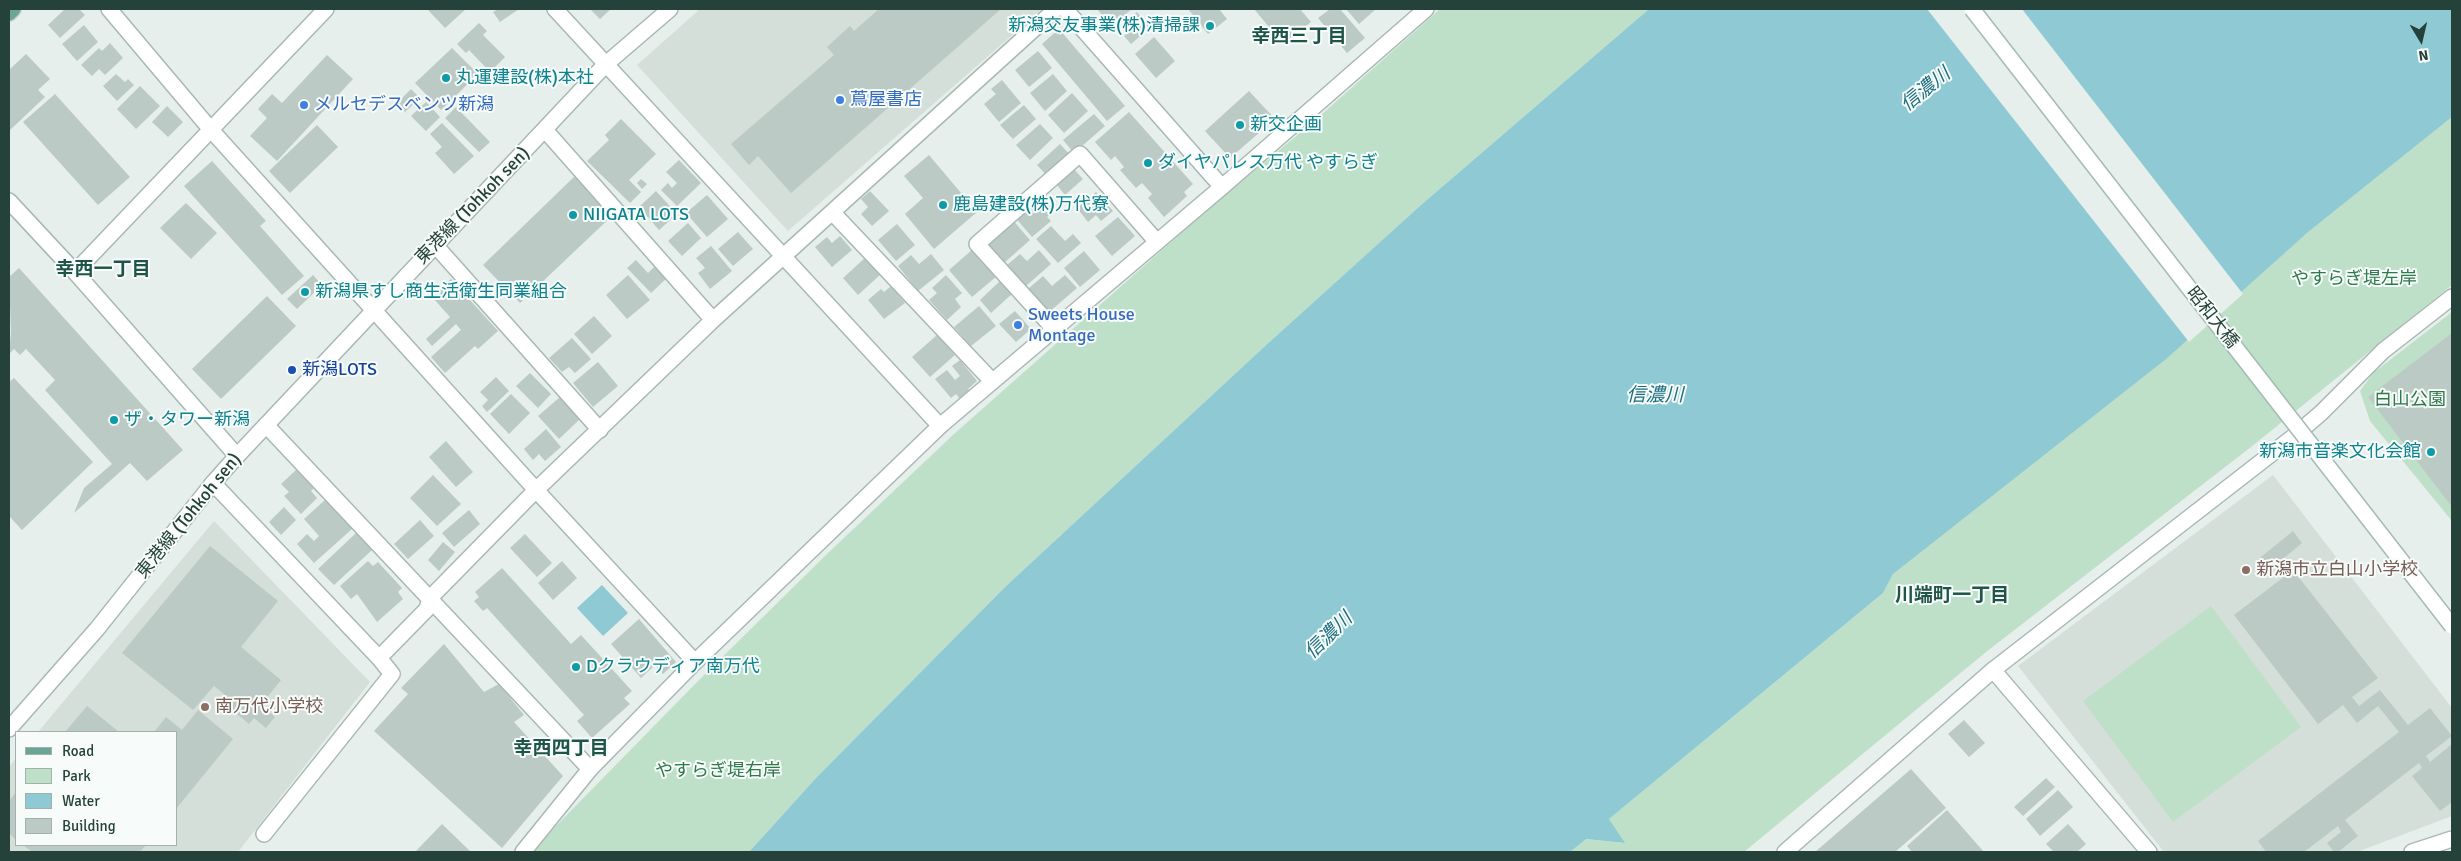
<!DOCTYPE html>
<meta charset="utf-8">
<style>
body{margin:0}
#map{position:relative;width:2461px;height:861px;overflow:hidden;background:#e6efeb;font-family:Signika,sans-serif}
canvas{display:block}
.frame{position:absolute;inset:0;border:10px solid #24423a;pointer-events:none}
.legend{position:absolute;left:15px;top:731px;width:162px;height:115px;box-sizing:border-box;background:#f7fbf9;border:1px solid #a3b1ad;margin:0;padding:6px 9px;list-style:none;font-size:15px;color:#24423a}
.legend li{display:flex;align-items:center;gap:10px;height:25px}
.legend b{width:25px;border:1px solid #a3b1ad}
.north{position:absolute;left:2396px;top:15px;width:50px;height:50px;-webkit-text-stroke:4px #f7fbf9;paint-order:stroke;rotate:171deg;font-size:14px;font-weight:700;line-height:20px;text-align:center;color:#24423a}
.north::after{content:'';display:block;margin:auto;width:18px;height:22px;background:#24423a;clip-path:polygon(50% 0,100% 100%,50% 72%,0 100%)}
</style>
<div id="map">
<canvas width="2461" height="861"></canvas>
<div class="frame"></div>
<ul class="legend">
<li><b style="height:6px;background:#6aa596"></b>Road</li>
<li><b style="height:14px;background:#bfe0c8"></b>Park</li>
<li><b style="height:14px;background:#8ec9d4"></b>Water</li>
<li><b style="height:14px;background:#bbcac4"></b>Building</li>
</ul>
<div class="north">N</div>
</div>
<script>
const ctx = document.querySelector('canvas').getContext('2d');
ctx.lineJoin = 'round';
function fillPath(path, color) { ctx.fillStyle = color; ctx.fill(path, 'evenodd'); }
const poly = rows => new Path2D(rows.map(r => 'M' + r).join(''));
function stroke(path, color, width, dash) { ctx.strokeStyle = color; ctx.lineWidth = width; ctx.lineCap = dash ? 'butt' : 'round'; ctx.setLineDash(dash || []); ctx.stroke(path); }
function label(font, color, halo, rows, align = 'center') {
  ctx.font = font + ' Signika,"Noto Sans JP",sans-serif'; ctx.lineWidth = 4; ctx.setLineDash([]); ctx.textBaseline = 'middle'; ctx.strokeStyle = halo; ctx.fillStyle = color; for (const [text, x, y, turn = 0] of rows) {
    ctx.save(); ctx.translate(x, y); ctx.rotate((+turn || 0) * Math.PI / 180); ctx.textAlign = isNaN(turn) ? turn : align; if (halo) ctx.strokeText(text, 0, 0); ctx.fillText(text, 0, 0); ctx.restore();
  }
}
fillPath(poly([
 [700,9,1042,9,788,231,637,65],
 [2273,475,2452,708,2452,816,2357,852,2164,852,2018,666],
 [214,521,370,682,238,852,10,852,9,767,16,758,16,845,176,845,176,732,38,732]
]), '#d4dfda');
fillPath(poly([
 [1440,9,1649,9,1421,205,1264,347,1005,587,816,778,749,852,534,852,555,827,699,680,827,554,954,434,1214,204,1312,123],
 [2452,117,2452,285,2251,447,1986,652,1744,852,1570,852,1585,839,1624,843,1609,819,1883,593,1893,574,2307,233],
 [2452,312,2452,521,2370,421,2360,391,2373,373],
 [2211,606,2301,727,2173,822,2083,701]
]), '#bfe0c8');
fillPath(poly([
 [1649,9,2452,9,2452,117,2307,233,2166,359,1893,574,1883,593,1609,819,1625,843,1586,839,1570,852,749,852,816,778,1005,587,1264,347,1421,205],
 [602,585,628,613,603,636,577,608]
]), '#8ec9d4');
fillPath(poly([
 [1927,9,2022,9,2243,294,2189,342]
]), '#e6efeb');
fillPath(poly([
 [65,9,79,9,85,15,60,38,48,25],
 [427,9,466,9,445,28],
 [498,9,519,9,500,22,493,12],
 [590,9,611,9,600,19],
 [879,9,1001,9,791,193,758,156,749,165,731,144,834,55,827,47,850,26,854,31],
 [1097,9,1132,9,1111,26],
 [1188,9,1219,9,1227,19,1208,34],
 [1254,9,1300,9,1311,22,1283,44],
 [1330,9,1340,9,1365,38,1347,53,1318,18],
 [1346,9,1376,9,1359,24],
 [1137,12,1150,28,1131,44,1124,36,1130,31,1124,23],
 [479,23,487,31,483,35,505,57,490,72,469,50,466,53,457,44],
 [84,25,98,42,77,61,62,44],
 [1059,29,1125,106,1107,121,1042,44],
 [1154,37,1175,61,1156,78,1135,54],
 [110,43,123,58,105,75,99,69,92,76,81,65,99,48,102,51],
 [452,48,478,74,441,110,415,83],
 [1038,51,1052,68,1029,87,1015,70],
 [26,54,50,79,38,90,45,97,9,131,9,70],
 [327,55,353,79,277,161,250,136,267,118,258,109,272,94,282,103],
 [116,74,125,82,128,79,134,85,117,101,103,86],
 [1053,74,1067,91,1045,111,1030,93],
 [1002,80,1021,103,999,122,984,104,996,94,991,89],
 [140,86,160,106,136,129,117,109],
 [411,89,420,98,405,112,397,103],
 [1249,91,1275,119,1230,158,1205,131],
 [1072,93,1088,111,1064,133,1048,115],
 [55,94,130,177,98,205,23,122],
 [426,102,440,117,426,131,411,116],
 [1024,105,1036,119,1013,139,1000,125],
 [167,106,183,122,168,137,152,122],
 [456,107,490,142,479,152,445,118],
 [1129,112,1193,184,1184,192,1187,196,1164,217,1148,198,1152,194,1142,183,1136,188,1120,170,1124,167,1115,156,1111,160,1095,142],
 [1094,114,1105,126,1074,153,1063,140],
 [621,119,656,154,629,180,641,192,630,203,587,161,609,140,605,135],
 [442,123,474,156,454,174,435,153,442,147,430,134],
 [1040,124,1053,138,1030,160,1016,145],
 [317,125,338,147,290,193,269,171],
 [1060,144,1071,156,1048,177,1037,165],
 [929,155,977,212,934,249,905,214,923,198,904,176],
 [679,160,701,183,677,206,661,190,668,183,672,188,677,183,666,172],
 [212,161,266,221,260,226,304,276,282,295,184,186],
 [1070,165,1083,179,1065,195,1053,180],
 [576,175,614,214,520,303,483,265],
 [641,179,647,184,642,189,637,183],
 [656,191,677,214,659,230,639,207],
 [870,191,889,211,872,226,861,214,868,207,861,199],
 [1096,192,1113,211,1101,221,1096,215,1088,222,1077,208],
 [707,195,728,219,707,237,686,213],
 [1032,199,1040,207,1048,200,1056,210,1047,217,1051,221,1032,237,1013,215],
 [186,203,217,233,191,259,160,228],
 [1118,217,1135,236,1112,256,1095,236],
 [1011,218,1030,240,1004,263,984,241],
 [688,223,701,238,682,256,668,241],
 [897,224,915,245,896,261,878,240],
 [1051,226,1065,241,1073,234,1081,243,1058,263,1036,239],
 [738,232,753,249,733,266,718,249],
 [840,236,852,250,832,267,815,247,827,237,832,243],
 [711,246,732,271,710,289,698,273,705,268,696,258],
 [973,249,997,276,972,297,949,270],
 [1039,250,1051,264,1026,286,1007,265,1020,254,1027,261],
 [1084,251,1100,270,1080,287,1064,268],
 [931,254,944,270,918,291,898,266,911,255,919,264],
 [866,257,881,274,858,295,843,278],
 [636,260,648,273,657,264,669,276,651,293,627,268],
 [19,268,183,450,147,481,130,463,74,513,84,488,112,464,45,390,55,380,26,349,20,355,14,349,9,354,11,332,9,277],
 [313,275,322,285,297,309,287,299],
 [628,275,650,300,627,319,606,295],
 [946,275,962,293,955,299,961,307,947,320,929,300,937,293,932,288],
 [1065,275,1077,288,1048,313,1028,289,1043,276,1052,286],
 [451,279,498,331,478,349,475,346,445,373,431,357,461,330,456,324,432,346,426,339,450,317,432,297],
 [1001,280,1013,293,991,313,980,300],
 [891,286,905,303,884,319,868,300,881,289,884,292],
 [267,296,296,326,221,399,192,369],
 [979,306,996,326,971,346,954,327],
 [1015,311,1031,329,1016,342,999,324],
 [594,316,612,336,592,354,574,334],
 [2452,333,2452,507,2368,397],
 [937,335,955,355,930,377,912,357],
 [572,338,591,359,575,373,569,367,562,372,549,358],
 [960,360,977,381,968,389,971,392,961,400,956,394,951,398,935,379,947,370,955,380,960,376,952,366],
 [598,362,618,386,593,407,573,383],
 [530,373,551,394,538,408,516,386],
 [496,377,509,391,487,412,482,406,488,400,480,392],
 [14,378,93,462,22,530,9,516,9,382],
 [511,394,530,413,509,434,490,414],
 [560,397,580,419,559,439,538,416],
 [546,429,561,447,545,461,539,454,533,460,524,449],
 [446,441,473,472,456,487,429,457],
 [296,470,314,488,311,491,317,498,301,514,284,496,289,492,281,484],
 [433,475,461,504,437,526,410,498],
 [325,500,352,529,314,563,297,544,307,534,314,541,319,536,304,519],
 [284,507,296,520,281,535,269,522],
 [469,510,480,524,454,547,442,533],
 [420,520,434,536,408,559,394,544],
 [2293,531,2302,543,2265,574,2255,562],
 [356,533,372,550,334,585,318,569],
 [525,534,552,563,537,577,510,548],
 [443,542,455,552,439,571,428,560],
 [210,546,278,601,241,647,281,680,261,705,275,717,266,728,254,718,249,724,219,699,224,694,214,686,193,710,122,653],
 [368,561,373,566,378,562,402,588,398,592,403,599,377,622,357,594,351,599,340,586],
 [562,561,577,578,553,600,538,583],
 [502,568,571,644,581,635,632,691,624,698,630,704,592,738,577,721,584,715,487,608,483,611,474,601,479,597,475,592],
 [2293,570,2378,678,2352,697,2359,706,2380,690,2408,725,2430,708,2452,736,2426,756,2430,762,2452,744,2452,802,2440,811,2412,776,2422,768,2419,763,2345,820,2358,836,2338,852,2334,852,2327,843,2341,832,2338,826,2304,852,2266,852,2258,841,2399,732,2378,706,2357,723,2343,705,2318,724,2234,615],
 [639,619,676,662,663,674,655,665,641,678,611,644],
 [444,644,484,692,499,684,524,715,514,722,563,776,502,848,374,731,408,694,401,688],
 [87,706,119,732,65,732],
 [198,710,233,739,176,809,176,732,154,732,166,717,182,730],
 [1964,720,1985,743,1969,757,1948,734],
 [1911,769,1946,808,1895,852,1815,852],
 [2046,778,2055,787,2023,816,2014,807],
 [2058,790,2073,807,2040,836,2026,819],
 [16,792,16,840,9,833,9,801],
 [1947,810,1984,852,1912,852,1907,846],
 [442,824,471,852,415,852],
 [2068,824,2086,844,2077,852,2054,852,2046,844],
 [23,845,146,845,140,852,32,852]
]), '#bbcac4');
const minor = poly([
 [109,9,212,131,536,490,695,662],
 [555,9,940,426],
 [1065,9,1222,187],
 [545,130,713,320],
 [9,201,75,272,237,456],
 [833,213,992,381],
 [435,245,600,430],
 [75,272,326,9],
 [1055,330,977,244,1080,154,1157,242],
 [266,425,590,769],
 [213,483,379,658,427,609,430,598,536,490,713,320,1056,9],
 [1993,670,2149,852],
 [264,834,392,674,379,658]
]);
const tertiary = poly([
 [9,729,97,629,213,483,237,456,606,64,670,9],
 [523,852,590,769,695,662,940,426,1222,187,1426,9],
 [1785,852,1993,670,2293,437,2321,413,2383,351,2452,297],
 [2412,852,2452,839]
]);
const primary = poly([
 [9,13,13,9]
]);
stroke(minor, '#a8b8b2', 18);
stroke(tertiary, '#a8b8b2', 18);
stroke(primary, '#c2cac8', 18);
stroke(minor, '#fff', 15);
stroke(tertiary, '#fff', 15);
stroke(primary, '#6aa596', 15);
const secondaryBridge = poly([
 [1972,9,2452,626]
]);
stroke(secondaryBridge, '#a4bbb3', 18, []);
stroke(secondaryBridge, '#fff', 15);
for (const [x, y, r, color] of [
 [1210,26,5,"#0f9aa8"],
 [446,78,5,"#0f9aa8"],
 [840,100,5,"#3f7fe0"],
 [304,105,5,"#3f7fe0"],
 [1240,125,5,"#0f9aa8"],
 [1148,163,5,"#0f9aa8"],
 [943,205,5,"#0f9aa8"],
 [573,215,5,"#0f9aa8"],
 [305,292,5,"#0f9aa8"],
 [1018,325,5,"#3f7fe0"],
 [292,370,5,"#1a4fb4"],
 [114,420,5,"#0f9aa8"],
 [2431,452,5,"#0f9aa8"],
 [2246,570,5,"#8d6e63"],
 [576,667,5,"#0f9aa8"],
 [205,707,5,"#8d6e63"]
]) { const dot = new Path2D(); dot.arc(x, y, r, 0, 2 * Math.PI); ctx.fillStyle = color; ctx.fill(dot); stroke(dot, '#f7fbf9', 2); }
label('18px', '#0d838f', '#f7fbf9', [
 ["新潟交友事業(株)清掃課",1200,26,"right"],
 ["丸運建設(株)本社",456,78],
 ["新交企画",1250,125],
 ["ダイヤパレス万代 やすらぎ",1158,163],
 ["鹿島建設(株)万代寮",953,205],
 ["NIIGATA LOTS",583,215],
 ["新潟県すし商生活衛生同業組合",315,292],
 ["ザ・タワー新潟",124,420],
 ["新潟市音楽文化会館",2421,452,"right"],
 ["Dクラウディア南万代",586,667]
], 'left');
label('18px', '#366cbe', '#f7fbf9', [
 ["蔦屋書店",850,100],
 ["メルセデスベンツ新潟",314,105],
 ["Sweets House",1028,315],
 ["Montage",1028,336]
], 'left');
label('18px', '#24423a', '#f7fbf9', [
 ["東港線 (Tohkoh sen)",473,206,-46],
 ["昭和大橋",2212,318,52],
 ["東港線 (Tohkoh sen)",189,516,-51]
]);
label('18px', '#2d7a4b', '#f7fbf9', [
 ["やすらぎ堤左岸",2354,279],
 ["白山公園",2410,400],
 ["やすらぎ堤右岸",718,771]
]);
label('18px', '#164399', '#f7fbf9', [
 ["新潟LOTS",302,370]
], 'left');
label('18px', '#785e54', '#f7fbf9', [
 ["新潟市立白山小学校",2256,570],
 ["南万代小学校",215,707]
], 'left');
label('bold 19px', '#1f5548', '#f7fbf9', [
 ["幸西三丁目",1299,37],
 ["幸西一丁目",103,270],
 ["川端町一丁目",1952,596],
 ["幸西四丁目",561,749]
]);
label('italic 19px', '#1c6f80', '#f7fbf9', [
 ["信濃川",1926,90,-39],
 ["信濃川",1655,396],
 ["信濃川",1329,636,-44]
]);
</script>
